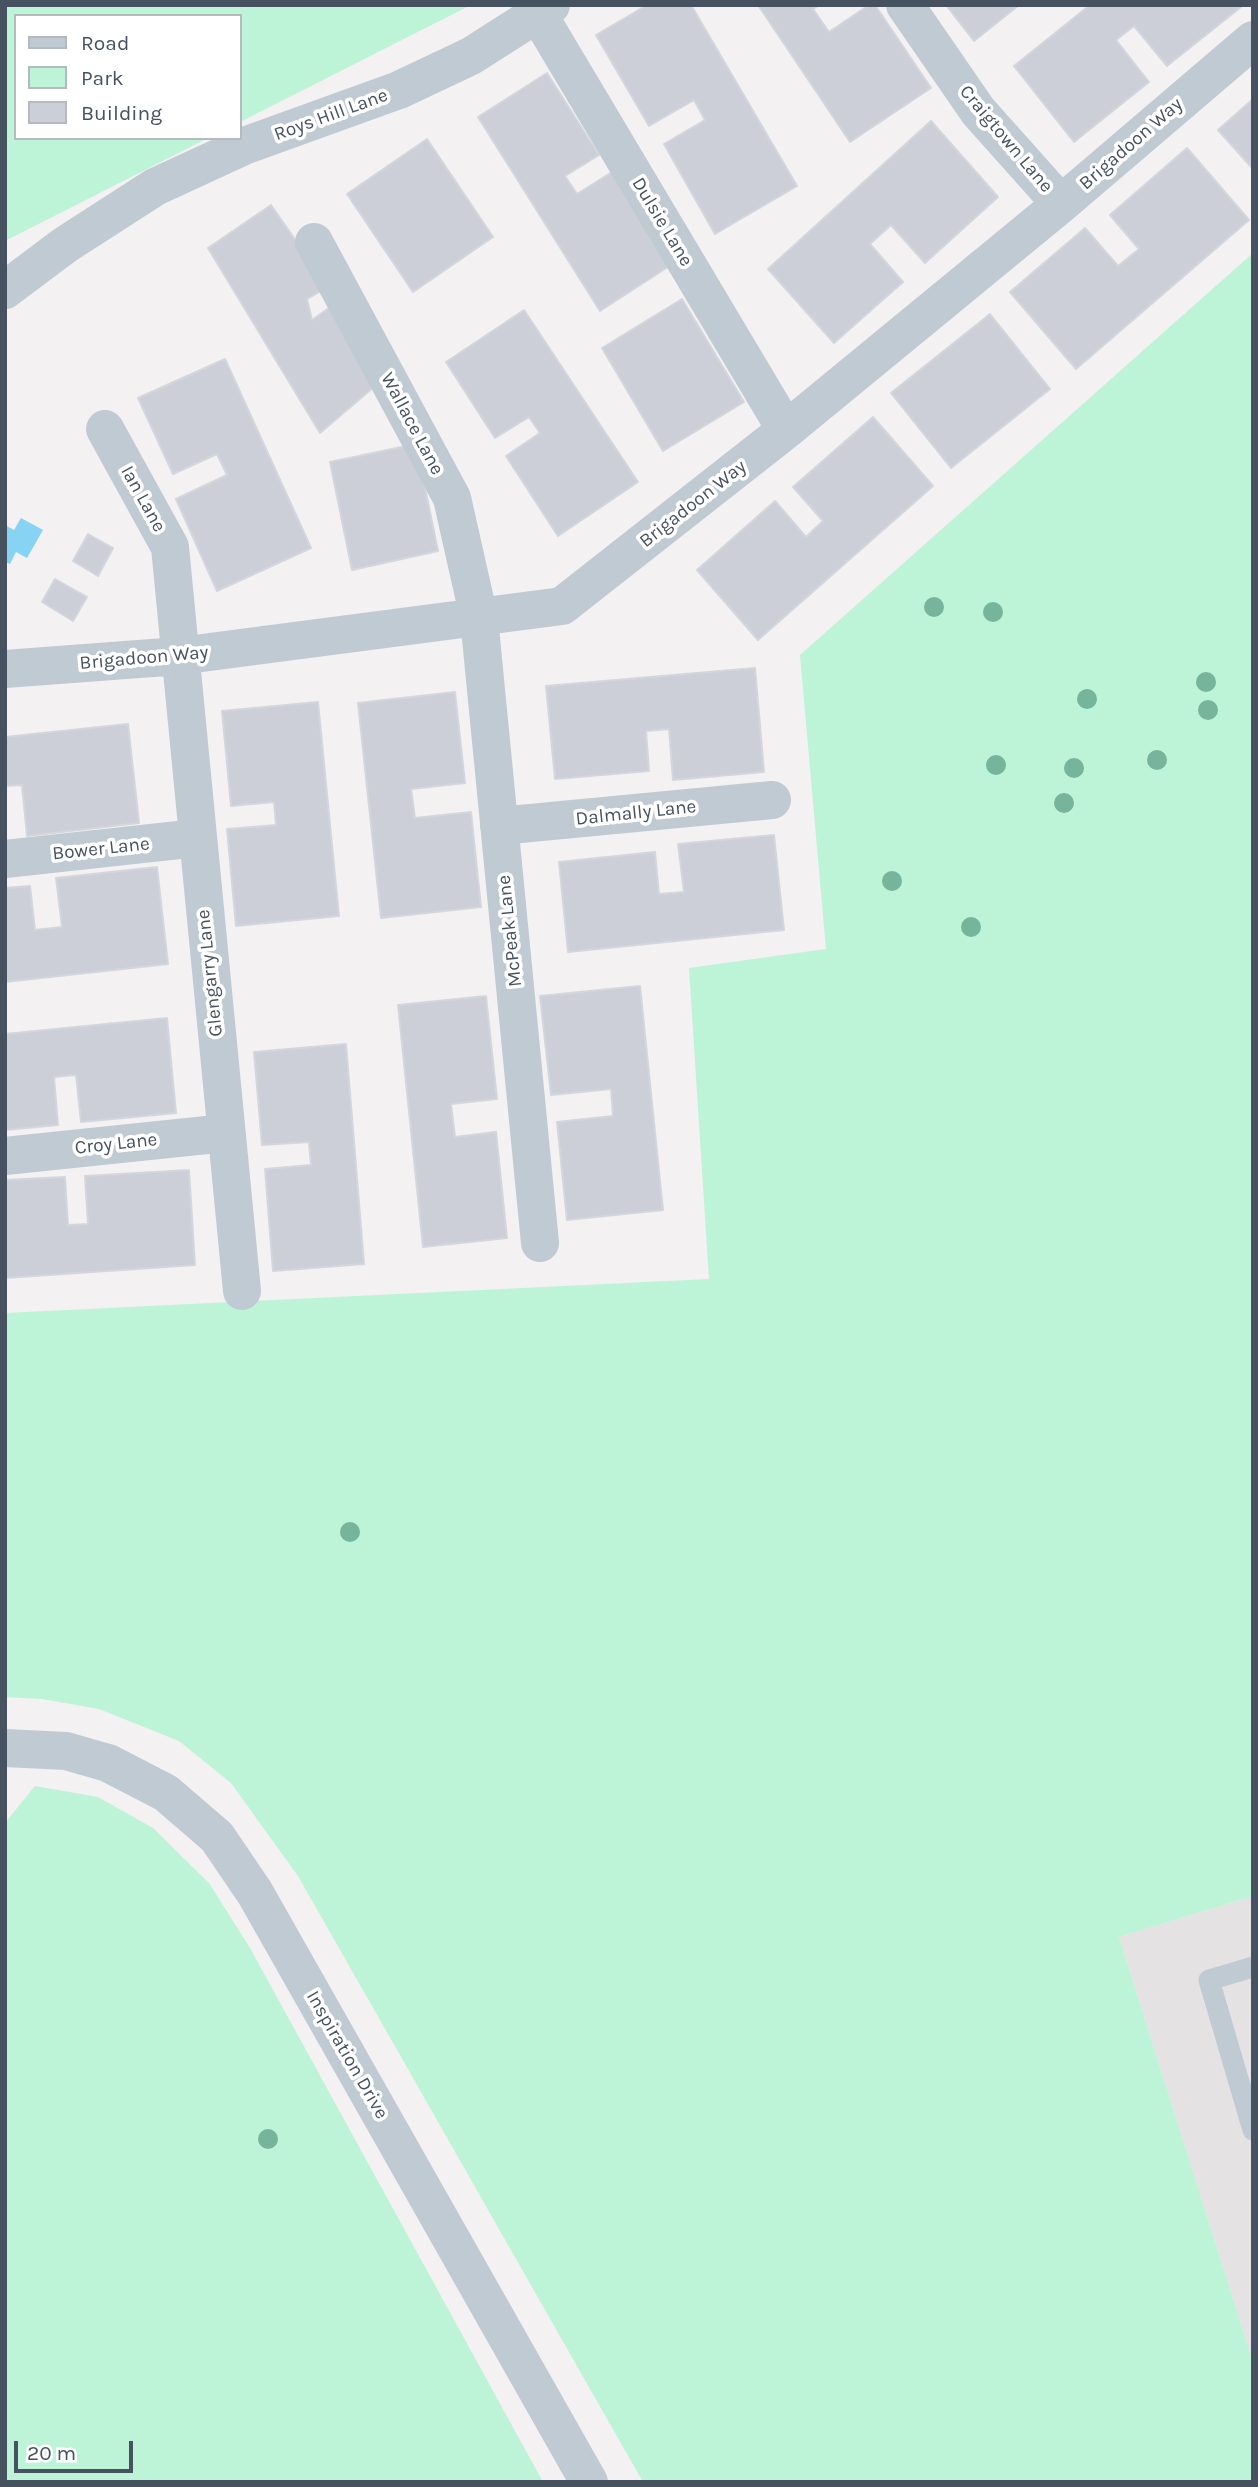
<!DOCTYPE html>
<style>
body{margin:0}
#map{position:relative;width:1258px;height:2487px;overflow:hidden;background:#f3f1f1;font-family:Karla,sans-serif}
canvas{display:block}
.frame{position:absolute;inset:0;border:7px solid #475260;pointer-events:none}
.legend{position:absolute;left:14px;top:14px;width:228px;height:126px;box-sizing:border-box;background:#fff;border:2px solid #b5babf;margin:0;padding:9px 12px;list-style:none;font-size:21px;color:#475260}
.legend li{display:flex;align-items:center;gap:14px;height:35px}
.legend b{width:35px;border:2px solid #b5babf}
.scale{position:absolute;left:14px;top:2441px;width:119px;height:32px;box-sizing:border-box;border:4px solid #475260;border-top:0;padding-left:9px;font-size:21px;line-height:24px;white-space:nowrap;color:#475260;-webkit-text-stroke:5px #fff;paint-order:stroke}
</style>
<div id="map">
<canvas width="1258" height="2487"></canvas>
<div class="frame"></div>
<ul class="legend">
<li><b style="height:9px;background:#c0cad3"></b>Road</li>
<li><b style="height:19px;background:#bdf3d7"></b>Park</li>
<li><b style="height:19px;background:#cccfd7"></b>Building</li>
</ul>
<div class="scale">20 m</div>
</div>
<script>
const ctx = document.querySelector('canvas').getContext('2d');
ctx.lineJoin = 'round';
function fillPath(path, color) { ctx.fillStyle = color; ctx.fill(path, 'evenodd'); }
const poly = rows => new Path2D(rows.map(r => 'M' + r).join(''));
function stroke(path, color, width, dash) { ctx.strokeStyle = color; ctx.lineWidth = width; ctx.lineCap = dash ? 'butt' : 'round'; ctx.setLineDash(dash || []); ctx.stroke(path); }
function label(font, color, halo, rows, align = 'center') {
  ctx.font = font + ' Karla,sans-serif'; ctx.lineWidth = 7; ctx.setLineDash([]); ctx.textBaseline = 'middle'; ctx.strokeStyle = halo; ctx.fillStyle = color; for (const [text, x, y, turn = 0] of rows) {
    ctx.save(); ctx.translate(x, y); ctx.rotate((+turn || 0) * Math.PI / 180); ctx.textAlign = isNaN(turn) ? turn : align; if (halo) ctx.strokeText(text, 0, 0); ctx.fillText(text, 0, 0); ctx.restore();
  }
}
fillPath(poly([
 [1253,1896,1253,2362,1119,1937]
]), '#e4e2e3');
fillPath(poly([
 [5,5,471,5,240,122,240,16,16,16,16,138,208,138,5,241],
 [1253,253,1253,1896,1119,1937,1253,2362,1253,2482,643,2482,298,1876,231,1783,179,1741,99,1709,42,1699,5,1697,5,1313,709,1279,689,968,826,949,800,655],
 [35,1786,98,1797,153,1828,209,1883,250,1948,543,2482,5,2482,5,1823]
]), '#bdf3d7');
fillPath(poly([
 [21,518,43,530,27,558,16,552,10,564,5,562,5,525,14,530]
]), '#86d3f4');
const building = poly([
 [647,5,691,5,797,186,715,234,664,144,705,120,694,100,649,126,596,35,647,5],
 [758,5,819,5,813,9,829,32,869,5,875,5,931,88,850,142,758,5],
 [946,5,1019,5,974,41,946,5],
 [1090,5,1240,5,1241,7,1167,66,1134,26,1116,40,1149,82,1074,142,1014,66,1090,5],
 [547,73,599,155,565,176,577,194,612,172,671,265,600,311,478,117,547,73],
 [1253,99,1253,169,1218,130,1253,99],
 [931,121,998,197,925,263,891,225,870,244,903,282,834,343,768,269,931,121],
 [427,139,493,237,413,292,347,194,427,139],
 [1187,148,1249,220,1076,369,1010,292,1085,228,1118,266,1139,249,1110,215,1187,148],
 [271,205,328,287,307,299,312,320,336,303,382,380,320,433,208,248,271,205],
 [682,299,744,402,663,451,602,348,682,299],
 [524,310,638,482,558,536,506,456,540,433,529,417,495,438,446,362,524,310],
 [990,314,1050,389,951,468,891,393,990,314],
 [225,359,311,548,217,591,176,499,227,475,217,454,173,474,138,398,225,359],
 [873,417,933,486,758,640,697,570,775,501,806,537,823,521,793,487,873,417],
 [416,444,438,551,352,570,330,462,416,444],
 [88,534,113,548,98,576,73,561,88,534],
 [55,579,87,597,73,621,42,602,55,579],
 [755,668,764,772,673,780,669,729,646,731,649,771,555,779,546,686,755,668],
 [455,692,465,783,411,789,415,818,471,812,481,907,381,918,358,703,455,692],
 [318,702,339,916,236,926,227,829,276,825,274,802,231,806,222,711,318,702],
 [128,724,139,823,27,836,22,785,5,786,5,737,128,724],
 [774,835,784,930,568,952,559,862,655,852,659,894,684,892,678,844,774,835],
 [157,867,168,964,5,982,5,888,30,886,35,930,62,927,56,878,157,867],
 [640,986,663,1210,567,1220,557,1122,613,1116,611,1089,551,1095,540,996,640,986],
 [486,996,497,1099,451,1104,455,1137,496,1132,507,1238,423,1247,398,1005,486,996],
 [167,1018,176,1113,81,1122,76,1075,54,1077,58,1125,5,1130,5,1034,167,1018],
 [346,1044,364,1264,273,1271,265,1169,311,1165,309,1142,262,1145,254,1052,346,1044],
 [189,1170,195,1265,5,1278,5,1180,65,1177,68,1225,88,1224,85,1176,189,1170]
]);
fillPath(building, '#cccfd7');
stroke(building, '#d4d6dd', 2);
stroke(poly([
 [1253,1967,1209,1980,1253,2130]
]), '#c0cad3', 21);
stroke(poly([
 [905,5,978,111,1061,204],
 [538,14,786,430],
 [314,242,452,498,479,618,540,1243],
 [5,290,65,245,155,187,244,146,399,90,471,56,551,5],
 [105,429,170,547,242,1291],
 [5,669,179,656,562,606,786,430,1061,204,1253,40],
 [499,826,772,800],
 [5,859,197,838],
 [5,1156,226,1133],
 [5,1748,66,1751,108,1763,166,1793,217,1837,255,1893,589,2482]
]), '#c0cad3', 38);
ctx.fillStyle = '#76b59b';
for (const [x, y] of [
 [934,607],
 [993,612],
 [1206,682],
 [1087,699],
 [1208,710],
 [1157,760],
 [996,765],
 [1074,768],
 [1064,803],
 [892,881],
 [971,927],
 [350,1532],
 [268,2139]
]) { ctx.beginPath(); ctx.arc(x, y, 10, 0, 2 * Math.PI); ctx.fill(); }
label('19px', '#475260', '#fff', [
 ["Roys Hill Lane",331,115,-20],
 ["Craigtown Lane",1006,139,50],
 ["Brigadoon Way",1131,144,-41],
 ["Dulsie Lane",662,222,59],
 ["Wallace Lane",412,424,62],
 ["Ian Lane",143,499,61],
 ["Brigadoon Way",693,504,-38],
 ["Brigadoon Way",144,658,-5],
 ["Dalmally Lane",636,813,-6],
 ["Bower Lane",101,849,-6],
 ["McPeak Lane",510,931,-96],
 ["Glengarry Lane",210,973,-96],
 ["Croy Lane",116,1144,-6],
 ["Inspiration Drive",347,2055,60]
]);
</script>
